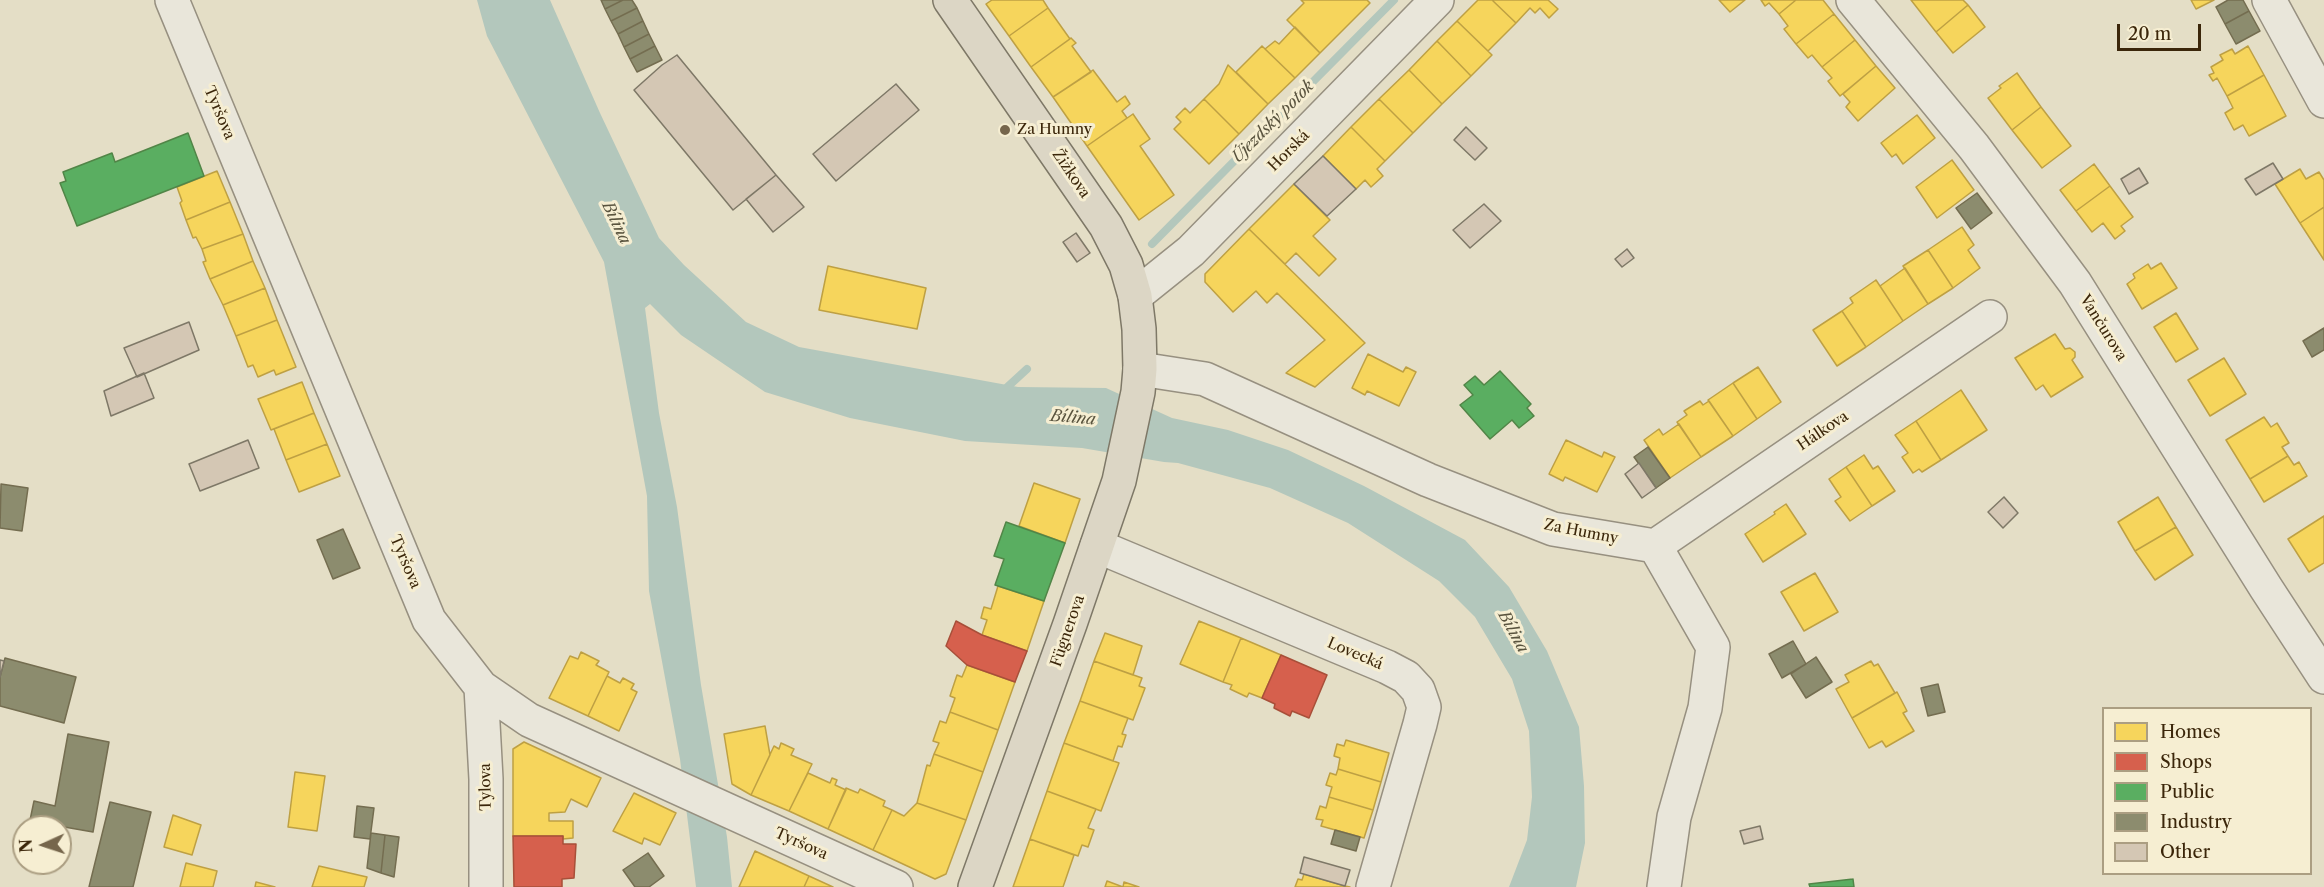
<!DOCTYPE html>
<meta charset="utf-8">
<style>
body{margin:0}
#map{position:relative;width:2324px;height:887px;overflow:hidden;background:#e4dec6;font-family:"Libre Caslon Text",serif}
canvas{display:block}
.legend{position:absolute;left:2102px;top:707px;width:210px;height:168px;box-sizing:border-box;background:#f6eed2;border:2px solid #ab9e82;margin:0;padding:8px 10px;list-style:none;font-size:18px;color:#3b260a}
.legend li{display:flex;align-items:center;gap:12px;height:30px}
.legend b{width:30px;border:2px solid #ab9e82}
.north{position:absolute;left:12px;top:815px;width:60px;height:60px;box-sizing:border-box;background:#f6eed2;border:2px solid #ab9e82;border-radius:50%;rotate:267deg;font-size:16px;font-weight:700;line-height:24px;text-align:center;color:#3b260a}
.north::after{content:'';display:block;margin:auto;width:21px;height:27px;background:#76664c;clip-path:polygon(50% 0,100% 100%,50% 72%,0 100%)}
.scale{position:absolute;left:2117px;top:24px;width:84px;height:27px;box-sizing:border-box;border:3px solid #3b260a;border-top:0;padding-left:8px;font-size:18px;line-height:21px;white-space:nowrap;color:#3b260a;-webkit-text-stroke:4px #f6eed2;paint-order:stroke}
</style>
<div id="map">
<canvas width="2324" height="887"></canvas>
<ul class="legend">
<li><b style="height:16px;background:#f6d55c"></b>Homes</li>
<li><b style="height:16px;background:#d6604d"></b>Shops</li>
<li><b style="height:16px;background:#5aae61"></b>Public</li>
<li><b style="height:16px;background:#8c8c6e"></b>Industry</li>
<li><b style="height:16px;background:#d4c7b4"></b>Other</li>
</ul>
<div class="north">N</div>
<div class="scale">20 m</div>
</div>
<script>
const ctx = document.querySelector('canvas').getContext('2d');
ctx.lineJoin = 'round';
function fillPath(path, color) { ctx.fillStyle = color; ctx.fill(path, 'evenodd'); }
const poly = rows => new Path2D(rows.map(r => 'M' + r).join(''));
function stroke(path, color, width, dash) { ctx.strokeStyle = color; ctx.lineWidth = width; ctx.lineCap = dash ? 'butt' : 'round'; ctx.setLineDash(dash || []); ctx.stroke(path); }
function label(font, color, halo, rows, align = 'center') {
  ctx.font = font + ' "Libre Caslon Text",serif'; ctx.lineWidth = 6; ctx.setLineDash([]); ctx.textBaseline = 'middle'; ctx.strokeStyle = halo; ctx.fillStyle = color; for (const [text, x, y, turn = 0] of rows) {
    ctx.save(); ctx.translate(x, y); ctx.rotate((+turn || 0) * Math.PI / 180); ctx.textAlign = isNaN(turn) ? turn : align; if (halo) ctx.strokeText(text, 0, 0); ctx.fillText(text, 0, 0); ctx.restore();
  }
}
fillPath(poly([
 [477,0,550,0,600,113,659,238,684,265,746,322,799,347,1018,387,1106,388,1172,418,1228,430,1288,450,1364,486,1465,540,1509,587,1547,651,1579,727,1584,786,1585,843,1576,887,1509,887,1527,840,1532,797,1529,731,1512,679,1475,617,1439,581,1348,523,1270,488,1178,463,1164,462,1082,448,965,441,850,418,765,392,681,335,650,304,645,308,659,413,677,507,701,685,727,837,732,887,696,887,680,759,649,591,647,496,604,262,487,36]
]), '#b3c7bc');
const homes = poly([
 [992,0,1043,0,1048,8,1009,36,986,4,992,0],
 [1301,0,1367,0,1370,3,1320,53,1287,20,1304,3,1301,0],
 [1478,0,1492,0,1516,23,1488,51,1457,21,1478,0],
 [1492,0,1548,0,1558,9,1549,18,1540,8,1535,13,1530,8,1516,23,1492,0],
 [1719,0,1745,0,1730,12,1719,0],
 [1761,0,1796,0,1779,14,1769,3,1765,6,1761,0],
 [1796,0,1823,0,1834,14,1796,44,1784,29,1788,26,1779,14,1796,0],
 [1911,0,1963,0,1968,5,1936,32,1911,0],
 [2191,0,2214,0,2196,9,2191,0],
 [1968,5,1985,27,1953,53,1936,32,1968,5],
 [1048,8,1070,39,1031,67,1009,36,1048,8],
 [1834,14,1855,40,1822,67,1812,55,1808,58,1796,44,1834,14],
 [1457,21,1492,55,1471,76,1437,41,1457,21],
 [1295,27,1320,53,1295,78,1265,49,1275,41,1279,44,1295,27],
 [1071,38,1076,43,1072,46,1091,72,1053,97,1031,67,1071,38],
 [1855,40,1876,66,1840,96,1828,81,1832,78,1822,67,1855,40],
 [1437,41,1471,76,1442,104,1409,70,1437,41],
 [1262,46,1295,78,1268,104,1236,72,1262,46],
 [2248,46,2264,75,2227,96,2217,78,2213,81,2209,75,2214,73,2211,67,2223,60,2220,55,2232,49,2235,54,2248,46],
 [1228,65,1268,104,1239,134,1204,99,1219,84,1228,65],
 [1876,66,1895,88,1858,121,1846,107,1850,102,1843,94,1876,66],
 [1093,70,1117,102,1125,96,1130,104,1122,111,1127,118,1087,146,1053,97,1093,70],
 [1409,70,1442,104,1413,133,1379,99,1409,70],
 [2017,73,2041,107,2012,130,1988,98,2001,88,1999,86,2017,73],
 [2264,75,2286,116,2249,136,2243,125,2234,130,2225,113,2233,108,2227,96,2264,75],
 [1204,99,1239,134,1209,164,1174,129,1181,122,1176,117,1185,108,1190,113,1204,99],
 [1379,99,1413,133,1385,161,1351,127,1379,99],
 [2041,107,2071,146,2042,168,2012,130,2041,107],
 [1133,114,1150,139,1140,146,1174,195,1139,220,1087,146,1133,114],
 [1917,115,1935,138,1903,164,1896,154,1892,157,1881,143,1917,115],
 [1351,127,1385,161,1377,169,1383,176,1371,187,1365,180,1356,189,1323,156,1351,127],
 [1952,160,1974,190,1937,218,1916,187,1952,160],
 [2094,164,2110,186,2076,211,2060,190,2094,164],
 [2300,169,2306,179,2319,172,2324,180,2324,207,2300,223,2275,184,2300,169],
 [217,171,230,202,186,220,180,203,182,201,177,187,217,171],
 [1294,184,1330,220,1313,236,1336,259,1319,276,1296,253,1285,264,1249,229,1294,184],
 [2110,186,2133,217,2121,226,2125,231,2115,239,2103,223,2092,232,2076,211,2110,186],
 [230,202,243,234,202,249,196,237,193,238,186,220,230,202],
 [2324,207,2324,260,2300,223,2324,207],
 [1962,227,1974,245,1968,250,1980,268,1953,288,1928,250,1962,227],
 [1249,229,1365,343,1315,387,1286,373,1325,340,1277,293,1267,303,1256,291,1233,312,1205,282,1205,274,1249,229],
 [243,234,253,261,210,279,203,262,206,261,202,249,243,234],
 [1928,250,1953,288,1928,304,1903,266,1928,250],
 [253,261,265,288,223,305,210,279,253,261],
 [2161,263,2177,288,2142,309,2127,284,2135,278,2133,274,2148,264,2151,269,2161,263],
 [828,266,926,288,917,329,819,310,828,266],
 [1905,268,1928,304,1903,321,1880,286,1905,268],
 [1876,280,1903,321,1866,347,1842,311,1853,303,1850,298,1876,280],
 [265,288,277,320,236,336,223,305,265,288],
 [1842,311,1866,347,1837,366,1813,330,1842,311],
 [2176,313,2198,349,2176,362,2154,327,2176,313],
 [277,320,296,367,276,375,274,370,258,377,253,365,248,367,236,336,277,320],
 [2055,334,2065,349,2070,348,2075,352,2075,357,2072,360,2083,377,2051,397,2043,385,2036,390,2015,358,2055,334],
 [1368,354,1403,372,1406,367,1416,372,1399,406,1367,391,1365,395,1352,388,1368,354],
 [2224,358,2246,394,2210,416,2188,380,2224,358],
 [1758,367,1781,402,1757,419,1733,383,1758,367],
 [302,382,314,413,271,430,258,399,302,382],
 [1733,383,1757,419,1733,436,1708,400,1733,383],
 [1961,390,1987,430,1941,460,1916,421,1961,390],
 [1700,401,1703,405,1709,401,1733,436,1701,457,1677,422,1687,415,1684,411,1700,401],
 [314,413,327,444,286,460,274,429,314,413],
 [2264,417,2271,427,2277,423,2289,443,2282,447,2288,456,2250,479,2226,440,2264,417],
 [1916,421,1941,460,1922,472,1919,469,1913,473,1902,457,1908,453,1895,435,1916,421],
 [1679,424,1701,457,1670,478,1644,440,1659,429,1663,435,1679,424],
 [1566,440,1602,457,1604,452,1615,457,1597,492,1565,477,1563,481,1549,474,1566,440],
 [327,444,340,476,299,492,286,460,327,444],
 [1864,455,1873,469,1878,466,1895,491,1872,506,1846,467,1864,455],
 [2288,456,2294,465,2299,462,2307,476,2264,502,2250,479,2288,456],
 [1846,467,1872,506,1850,521,1835,501,1841,497,1829,479,1846,467],
 [1034,483,1080,499,1065,543,1019,526,1034,483],
 [2158,497,2176,527,2135,551,2118,522,2158,497],
 [1786,504,1806,534,1763,562,1745,534,1775,514,1774,512,1786,504],
 [2324,516,2324,563,2309,572,2288,539,2324,516],
 [2176,527,2193,555,2155,580,2135,551,2176,527],
 [1815,573,1838,612,1804,631,1781,592,1815,573],
 [998,586,1044,601,1027,651,982,635,987,620,981,618,984,607,991,609,998,586],
 [1199,621,1241,638,1223,682,1180,664,1199,621],
 [1105,633,1142,646,1133,675,1094,661,1105,633],
 [1241,638,1281,655,1262,698,1249,693,1247,697,1230,689,1232,685,1223,682,1241,638],
 [581,652,599,661,596,665,609,672,588,716,549,698,570,656,578,659,581,652],
 [1094,661,1142,678,1139,686,1145,688,1133,720,1080,701,1094,661],
 [1871,661,1874,666,1878,664,1895,693,1852,718,1836,689,1849,682,1845,675,1871,661],
 [967,665,1015,682,998,730,950,712,955,698,950,696,957,675,962,677,967,665],
 [607,676,620,683,623,678,634,684,631,689,637,692,619,731,588,716,607,676],
 [1897,692,1907,711,1903,713,1914,731,1886,747,1882,741,1869,748,1852,718,1897,692],
 [1080,701,1128,718,1122,734,1126,735,1122,747,1118,746,1113,761,1064,743,1080,701],
 [950,712,998,730,983,772,934,754,939,743,933,741,940,721,946,723,950,712],
 [765,726,770,755,751,795,732,784,724,734,765,726],
 [1346,740,1389,753,1381,782,1338,769,1340,758,1334,756,1337,744,1344,746,1346,740],
 [524,742,601,778,587,807,571,799,565,812,549,813,549,821,573,821,573,838,563,839,563,836,513,836,513,749,524,742],
 [781,743,794,749,791,755,812,764,789,811,751,795,774,746,779,749,781,743],
 [1064,743,1119,763,1101,811,1047,791,1064,743],
 [934,754,983,772,966,820,917,803,927,765,930,766,934,754],
 [1338,769,1381,782,1373,810,1329,797,1332,787,1326,785,1330,773,1336,775,1338,769],
 [295,772,325,776,317,831,288,827,295,772],
 [808,773,830,783,832,778,837,780,835,785,846,790,828,829,789,811,808,773],
 [846,788,858,793,860,789,885,801,883,806,892,810,873,850,828,829,846,788],
 [1047,791,1096,809,1088,828,1094,830,1088,847,1082,845,1078,856,1030,839,1047,791],
 [634,793,676,813,660,845,644,838,642,844,613,831,634,793],
 [1329,797,1373,810,1364,838,1321,826,1323,820,1316,819,1320,806,1326,808,1329,797],
 [917,803,966,820,946,874,935,879,873,850,892,810,904,816,917,803],
 [173,815,201,825,192,855,164,847,173,815],
 [1030,839,1074,855,1063,887,1013,887,1030,839],
 [755,851,809,876,804,887,739,887,755,851],
 [186,863,217,871,213,887,180,887,186,863],
 [319,866,367,877,364,887,312,887,319,866],
 [1304,874,1345,886,1350,887,1295,887,1298,879,1302,880,1304,874],
 [809,876,833,887,804,887,809,876],
 [1107,881,1123,887,1124,882,1139,887,1105,887,1107,881],
 [256,882,275,887,255,887,256,882]
]);
fillPath(homes, '#f6d55c');
stroke(homes, '#bea043', 1.5);
const shops = poly([
 [956,621,982,635,1027,651,1015,682,967,665,946,646,956,621],
 [1281,655,1327,675,1309,718,1292,711,1290,716,1274,708,1275,704,1262,698,1281,655],
 [513,836,563,836,563,844,576,844,574,878,562,879,562,887,514,887,513,836]
]);
fillPath(shops, '#d6604d');
stroke(shops, '#a84f39', 1.5);
const public = poly([
 [188,133,204,176,77,226,60,183,66,181,63,172,112,153,115,162,188,133],
 [1500,371,1531,404,1527,408,1534,416,1519,428,1512,420,1490,439,1460,405,1473,395,1464,385,1475,376,1484,385,1500,371],
 [1006,522,1065,543,1044,601,995,585,1004,559,994,556,1006,522],
 [1853,879,1854,887,1810,887,1809,884,1853,879]
]);
fillPath(public, '#5aae61');
stroke(public, '#518547', 1.5);
const industry = poly([
 [601,0,623,0,605,9,601,0],
 [623,0,632,0,637,8,611,21,605,9,623,0],
 [2228,0,2243,0,2249,11,2225,24,2216,7,2228,0],
 [637,8,643,21,618,34,611,21,637,8],
 [2249,11,2260,31,2236,44,2225,24,2249,11],
 [643,21,649,34,624,47,618,34,643,21],
 [649,34,655,46,630,59,624,47,649,34],
 [655,46,662,60,637,72,630,59,655,46],
 [1977,193,1992,213,1971,229,1956,208,1977,193],
 [2324,328,2324,350,2312,357,2303,341,2324,328],
 [1648,447,1670,478,1656,488,1634,457,1648,447],
 [1,484,28,488,22,531,0,528,1,484],
 [343,529,360,568,333,579,317,540,343,529],
 [1793,641,1806,664,1782,678,1769,654,1793,641],
 [1816,657,1832,682,1806,698,1791,674,1816,657],
 [5,658,76,677,64,723,0,706,0,677,5,658],
 [1938,684,1945,712,1928,716,1921,688,1938,684],
 [68,734,109,742,93,832,53,825,53,827,29,825,34,801,55,806,68,734],
 [110,802,151,812,133,887,89,887,110,802],
 [357,806,374,808,370,839,354,837,357,806],
 [1335,830,1360,837,1356,851,1331,844,1335,830],
 [371,833,385,835,381,873,367,868,371,833],
 [385,835,399,837,394,877,381,873,385,835],
 [648,853,664,876,649,887,635,887,623,870,648,853]
]);
fillPath(industry, '#8c8c6e');
stroke(industry, '#746d50', 1.5);
stroke(poly([
 [1152,244,1394,0],
 [1003,391,1027,369]
]), '#b3c7bc', 8);
const building = poly([
 [677,55,776,175,733,210,634,90,662,65,677,55],
 [896,84,919,110,836,181,813,154,896,84],
 [1466,127,1487,148,1475,160,1454,140,1466,127],
 [1323,156,1356,189,1327,216,1294,184,1323,156],
 [2273,163,2283,179,2256,195,2245,179,2273,163],
 [2139,168,2148,183,2129,194,2121,179,2139,168],
 [776,175,804,207,773,232,746,199,776,175],
 [1484,204,1501,221,1470,248,1453,230,1484,204],
 [1076,233,1090,253,1077,262,1063,242,1076,233],
 [1627,249,1634,258,1622,267,1615,259,1627,249],
 [189,322,199,350,137,377,124,348,189,322],
 [144,373,154,398,111,416,104,391,144,373],
 [248,440,259,468,200,491,189,464,248,440],
 [1639,463,1656,488,1642,498,1625,474,1639,463],
 [2004,497,2018,513,2003,528,1988,512,2004,497],
 [0,660,4,661,0,677,0,660],
 [1760,826,1763,839,1744,844,1740,831,1760,826],
 [1304,857,1350,870,1345,886,1300,873,1304,857]
]);
fillPath(building, '#d4c7b4');
stroke(building, '#7e7867', 1.5);
const minor = poly([
 [172,0,429,620,481,687,529,720,896,887],
 [1853,0,1974,147,2075,283,2266,588,2324,677],
 [2269,0,2324,101],
 [1135,296,1191,251,1437,0],
 [1140,369,1205,379,1428,480,1553,529,1655,546,1713,647,1705,708,1674,817,1664,887],
 [1097,546,1387,667,1406,677,1418,690,1424,707,1420,724,1373,887],
 [1655,546,1990,317],
 [481,687,486,779,486,887]
]);
const major = poly([
 [950,0,1106,226,1126,265,1135,296,1139,329,1140,369,1138,392,1119,481,1070,624,975,887]
]);
stroke(minor, '#979080', 36);
stroke(major, '#7e7867', 36);
stroke(minor, '#e9e6da', 33);
stroke(major, '#dcd6c5', 33);
for (const [x, y, r, color] of [
 [1005,130,6,"#76664c"]
]) { const dot = new Path2D(); dot.arc(x, y, r, 0, 2 * Math.PI); ctx.fillStyle = color; ctx.fill(dot); stroke(dot, '#f6eed2', 2); }
label('15px', '#3b260a', '#f6eed2', [
 ["Tyršova",219,113,67],
 ["Horská",1289,151,-45],
 ["Žižkova",1071,174,56],
 ["Vančurova",2103,328,58],
 ["Hálkova",1823,431,-34],
 ["Za Humny",1581,532,11],
 ["Tyršova",405,562,67],
 ["Fügnerova",1068,631,-71],
 ["Lovecká",1355,654,23],
 ["Tylova",486,787,-91],
 ["Tyršova",801,844,24]
]);
label('15px', '#3b260a', '#f6eed2', [
 ["Za Humny",1017,130]
], 'left');
label('italic 16px', '#59533e', '#f6eed2', [
 ["Újezdský potok",1273,122,-45],
 ["Bílina",616,223,64],
 ["Bílina",1073,418,5],
 ["Bílina",1513,632,61]
]);
</script>
